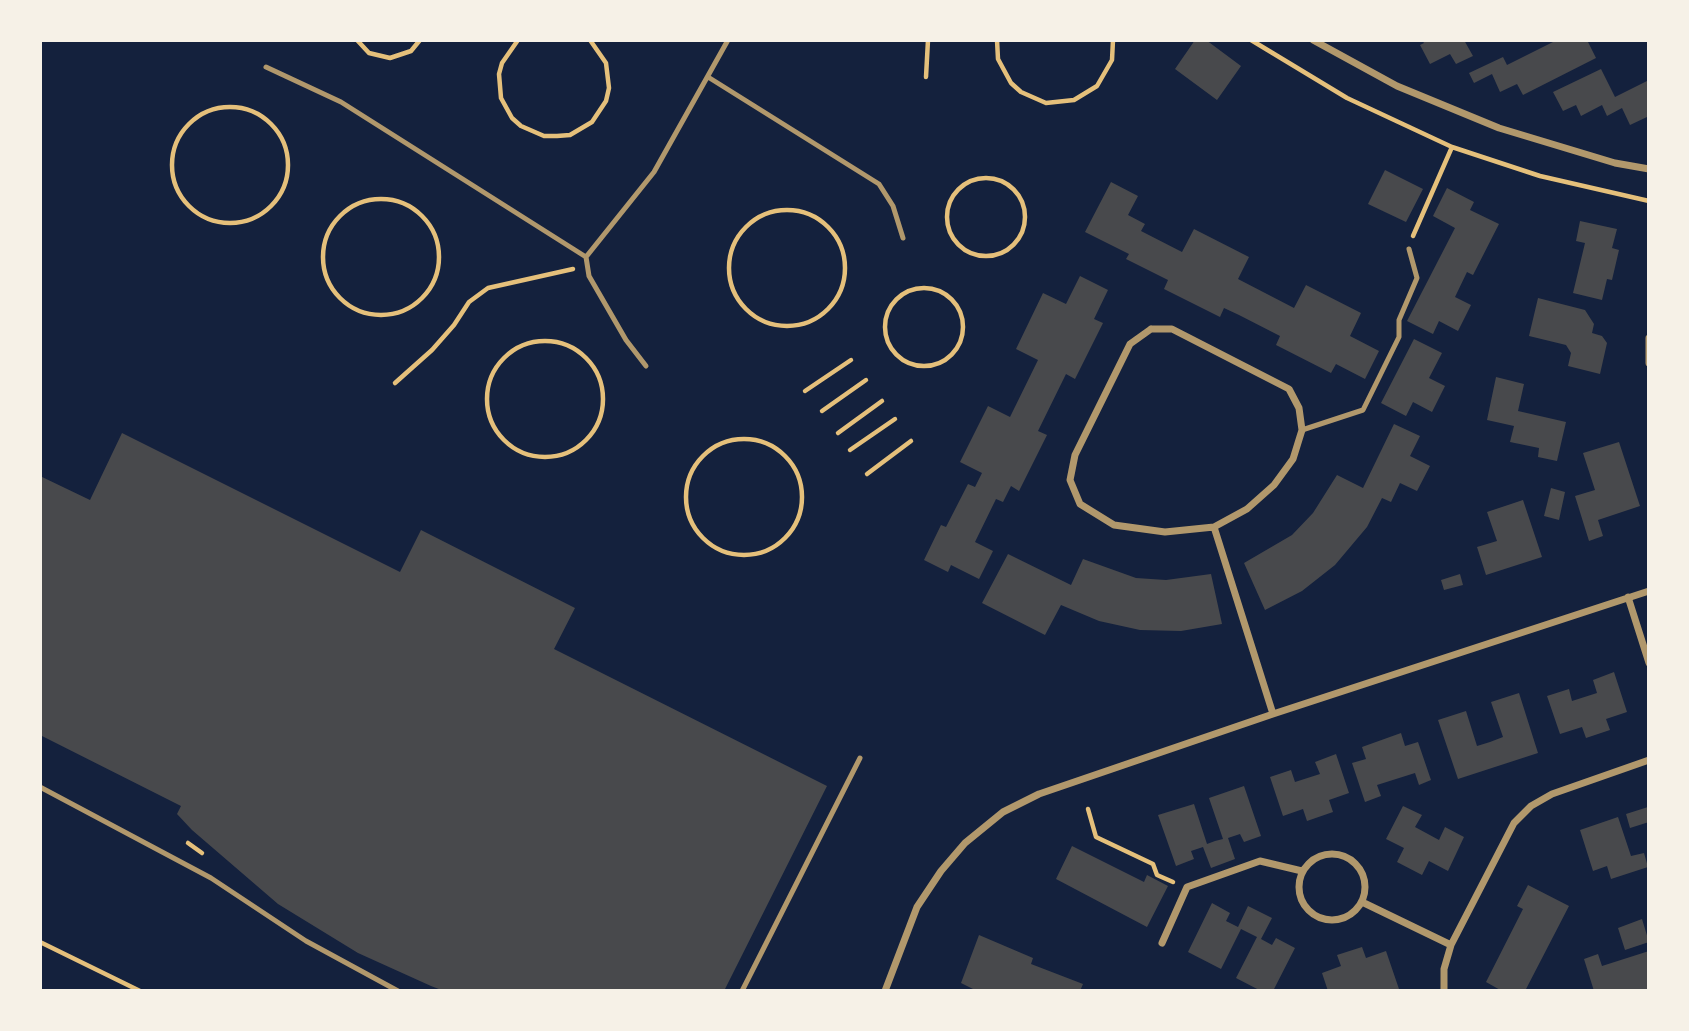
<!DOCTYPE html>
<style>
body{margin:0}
#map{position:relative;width:1689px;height:1031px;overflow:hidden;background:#14213d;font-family:"Varela Round",sans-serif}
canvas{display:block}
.frame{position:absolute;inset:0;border:42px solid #f6f1e7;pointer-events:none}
</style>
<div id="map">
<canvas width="1689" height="1031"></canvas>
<div class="frame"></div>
</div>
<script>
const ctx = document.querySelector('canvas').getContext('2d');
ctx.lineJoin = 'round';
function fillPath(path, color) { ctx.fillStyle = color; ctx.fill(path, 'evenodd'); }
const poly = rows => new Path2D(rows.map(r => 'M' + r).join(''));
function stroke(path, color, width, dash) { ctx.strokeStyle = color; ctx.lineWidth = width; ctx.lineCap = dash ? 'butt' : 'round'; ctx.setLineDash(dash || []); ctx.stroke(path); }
fillPath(poly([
 [1195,40,1206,40,1241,66,1217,100,1175,69],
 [1422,40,1464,40,1473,56,1456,64,1450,54,1430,64,1420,45,1424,43],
 [1557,40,1587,40,1596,58,1523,95,1517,84,1500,92,1492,74,1474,83,1469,73,1503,57,1507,65],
 [1601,69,1615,97,1649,80,1649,121,1647,117,1630,125,1622,108,1607,116,1602,105,1581,116,1576,105,1563,111,1553,92],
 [1385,170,1423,189,1406,222,1368,204],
 [1111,182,1138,196,1128,215,1145,224,1141,231,1182,252,1194,229,1249,257,1238,279,1294,308,1306,285,1361,313,1350,336,1379,351,1365,379,1336,364,1331,373,1276,345,1280,336,1239,315,1224,308,1220,317,1164,289,1168,280,1126,259,1129,254,1085,232],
 [1447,188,1474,202,1470,210,1499,224,1473,275,1467,272,1455,297,1471,305,1458,331,1439,321,1433,334,1407,321,1455,228,1433,216],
 [1580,221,1617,229,1612,248,1619,250,1612,280,1607,279,1602,300,1573,293,1585,243,1576,241],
 [1080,276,1108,290,1094,319,1103,323,1075,379,1066,374,1038,431,1047,435,1019,491,1011,486,1003,502,996,499,975,542,993,551,979,579,951,565,948,572,924,560,941,525,946,527,968,484,975,487,982,473,960,462,988,406,1010,417,1038,360,1016,349,1043,293,1066,304],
 [1538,298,1585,310,1594,324,1592,333,1602,336,1607,343,1600,374,1568,366,1571,353,1566,345,1529,336],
 [1414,339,1442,353,1429,378,1445,386,1432,412,1413,402,1406,416,1381,403],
 [1496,377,1524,384,1518,411,1566,422,1557,461,1538,457,1539,448,1510,442,1514,426,1487,420],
 [1394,424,1420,436,1410,456,1430,466,1417,491,1400,483,1391,502,1382,498,1367,527,1335,565,1302,591,1265,610,1244,563,1292,535,1313,513,1337,475,1363,488],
 [122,433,400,572,421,530,575,608,554,649,827,786,724,991,444,991,431,986,358,953,278,904,192,830,177,814,181,806,40,735,40,476,90,500],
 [1619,442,1640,506,1598,520,1603,536,1589,541,1575,496,1595,490,1583,453],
 [1551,488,1565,492,1559,520,1544,516],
 [1523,500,1542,557,1486,575,1477,547,1497,541,1487,512],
 [1008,554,1071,585,1083,559,1136,578,1166,580,1211,574,1222,624,1181,631,1140,630,1099,621,1061,605,1045,635,982,603],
 [1460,574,1463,585,1444,590,1441,580],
 [1614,672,1627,712,1606,719,1610,730,1586,738,1582,727,1560,734,1547,696,1569,689,1572,701,1597,693,1593,680],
 [1519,693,1538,753,1458,779,1438,720,1466,711,1477,746,1490,742,1503,737,1491,702],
 [1401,733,1405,746,1418,742,1431,780,1419,785,1415,773,1377,785,1381,796,1365,802,1352,763,1366,759,1362,747],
 [1336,754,1349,793,1329,800,1333,812,1307,821,1303,809,1283,816,1270,777,1291,770,1295,782,1320,774,1315,762],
 [1244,786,1261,836,1244,842,1240,834,1228,838,1235,859,1211,868,1203,847,1191,851,1194,859,1176,866,1158,815,1194,804,1207,844,1215,841,1223,839,1209,798],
 [1403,806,1422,815,1415,827,1439,840,1445,827,1464,837,1448,871,1429,861,1422,875,1397,862,1404,848,1386,839],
 [1648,807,1649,822,1630,828,1626,814],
 [1618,817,1631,856,1644,853,1648,867,1611,879,1607,866,1593,871,1580,830],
 [1072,846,1144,882,1147,875,1168,886,1147,927,1056,879],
 [1528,885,1569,906,1525,991,1502,991,1486,982,1523,909,1517,906],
 [1212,903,1230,913,1226,921,1238,927,1248,906,1272,918,1261,939,1272,945,1276,938,1295,948,1273,991,1261,991,1236,978,1257,937,1241,929,1221,969,1188,952],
 [1642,919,1649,942,1625,950,1618,928],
 [979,935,1033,958,1031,964,1083,984,1080,991,977,991,961,983],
 [1362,947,1366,958,1386,951,1399,989,1328,991,1322,973,1341,966,1337,955],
 [1649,951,1649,991,1594,991,1584,959,1598,954,1602,966]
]), '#48494c');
stroke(poly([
 [357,40,369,53,390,58,411,51,420,40],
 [518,40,502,63,499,74,501,98,512,118,521,126,544,136,557,136,570,135,592,122,606,101,609,88,606,63,590,40],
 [997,40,998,59,1011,83,1021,92,1046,103,1074,100,1097,86,1112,60,1113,40],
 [1251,40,1347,98,1452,147,1540,176,1649,201],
 [926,77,928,40],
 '172 165a58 58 0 1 1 116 0a58 58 0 1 1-116 0Z',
 '947 217a39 39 0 1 1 78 0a39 39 0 1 1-78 0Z',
 '323 257a58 58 0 1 1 116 0a58 58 0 1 1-116 0Z',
 '729 268a58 58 0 1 1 116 0a58 58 0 1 1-116 0Z',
 [1413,236,1452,147],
 '885 327a39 39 0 1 1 78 0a39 39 0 1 1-78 0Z',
 '487 399a58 58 0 1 1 116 0a58 58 0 1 1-116 0Z',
 [395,383,432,350,454,325,469,302,488,288,573,269],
 [805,391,851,360],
 [822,411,866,380],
 [838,433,882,401],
 '686 497a58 58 0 1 1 116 0a58 58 0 1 1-116 0Z',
 [850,450,895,419],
 [867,474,911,441],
 [1088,809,1096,837,1153,864,1157,875,1173,882],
 [188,843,202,853],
 [40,942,140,991]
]), '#e5c07b', 4.5);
stroke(poly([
 [266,67,341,102,586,257,654,172,728,40],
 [708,77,879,184,893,206,903,238],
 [586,257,589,276,626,340,646,366],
 [1302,430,1363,410,1399,337,1399,320,1417,278,1409,249],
 [40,787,211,878,306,941,398,991],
 [742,991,860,758]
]), '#b1986c', 5);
stroke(poly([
 [1313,40,1397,86,1499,128,1615,163,1649,169],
 [1151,329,1172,329,1289,389,1299,408,1302,430,1293,459,1274,485,1247,509,1214,527,1165,532,1114,525,1080,504,1070,480,1075,455,1130,344,1151,329],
 [1649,338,1649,363],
 [1214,527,1273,714],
 [1628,597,1649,663],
 '1299 887a33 33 0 1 1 66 0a33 33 0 1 1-66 0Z',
 [1362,902,1451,945],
 [1162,943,1187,887,1260,861,1302,871],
 [885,991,917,907,941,871,965,843,1003,812,1039,794,1273,714,1649,591],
 [1444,991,1444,969,1451,945,1514,823,1531,806,1552,794,1649,760]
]), '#b1986c', 7);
</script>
